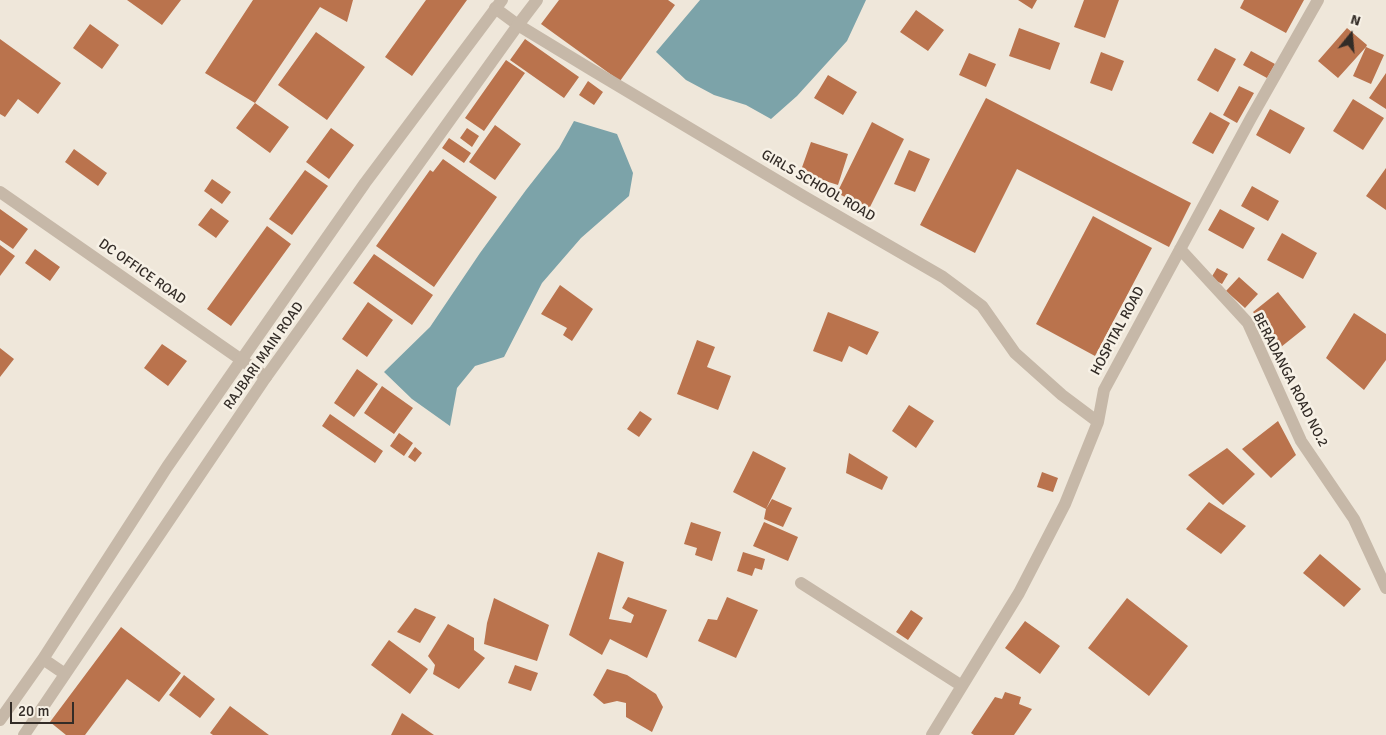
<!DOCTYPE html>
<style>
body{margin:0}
#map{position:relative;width:1386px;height:735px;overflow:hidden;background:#efe7da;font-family:Signika,sans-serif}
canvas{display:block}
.north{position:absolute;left:1326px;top:10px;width:50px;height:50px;-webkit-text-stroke:4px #f7f1e6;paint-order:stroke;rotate:17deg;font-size:14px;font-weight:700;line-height:20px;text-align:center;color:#332c27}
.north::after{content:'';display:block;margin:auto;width:18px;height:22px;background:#332c27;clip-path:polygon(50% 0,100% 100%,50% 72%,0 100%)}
.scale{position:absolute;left:10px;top:702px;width:64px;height:22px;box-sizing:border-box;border:2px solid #332c27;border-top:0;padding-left:6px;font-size:15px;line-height:18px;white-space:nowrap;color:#332c27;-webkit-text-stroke:4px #f7f1e6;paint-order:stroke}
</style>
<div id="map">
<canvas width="1386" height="735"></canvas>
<div class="north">N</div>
<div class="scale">20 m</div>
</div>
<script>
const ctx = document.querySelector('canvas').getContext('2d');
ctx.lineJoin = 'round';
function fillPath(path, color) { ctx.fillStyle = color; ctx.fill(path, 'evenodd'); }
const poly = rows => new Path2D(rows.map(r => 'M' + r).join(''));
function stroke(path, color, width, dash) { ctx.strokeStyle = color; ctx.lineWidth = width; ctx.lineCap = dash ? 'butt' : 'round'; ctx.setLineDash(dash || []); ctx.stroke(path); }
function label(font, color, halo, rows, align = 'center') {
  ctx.font = font + ' Signika,sans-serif'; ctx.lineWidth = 5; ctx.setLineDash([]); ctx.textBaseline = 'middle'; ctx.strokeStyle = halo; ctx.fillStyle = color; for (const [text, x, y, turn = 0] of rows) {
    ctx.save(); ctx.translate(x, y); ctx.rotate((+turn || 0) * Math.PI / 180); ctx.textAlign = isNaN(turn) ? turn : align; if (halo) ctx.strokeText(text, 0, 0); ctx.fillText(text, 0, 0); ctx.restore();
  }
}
fillPath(poly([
 [700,0,866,0,847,41,797,96,771,119,746,105,714,95,686,80,656,52],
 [574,121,617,134,633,173,629,196,581,238,542,283,504,357,475,366,457,388,450,426,412,399,384,372,430,327,480,253,526,190,559,148]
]), '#7ca3a9');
fillPath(poly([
 [127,0,181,0,162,25],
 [253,0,353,0,347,22,320,7,255,103,289,127,270,153,236,128,255,103,205,73],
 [426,0,467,0,412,76,385,57],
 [559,0,668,0,675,5,620,81,541,24],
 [1018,0,1037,0,1032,9],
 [1084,0,1119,0,1105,38,1074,27],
 [1244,0,1304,0,1286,33,1240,8],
 [916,10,944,30,928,51,900,32],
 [90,24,119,45,102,69,73,48],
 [1019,28,1060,43,1050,70,1009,56],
 [1347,28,1367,45,1366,47,1384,55,1371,84,1353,76,1366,47,1338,78,1318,61],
 [316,32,365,67,327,120,278,85],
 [0,39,61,83,38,114,18,99,5,117,0,114],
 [525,39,579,77,564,98,510,60],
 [1215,48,1236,59,1218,92,1197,80],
 [1251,51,1275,64,1267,78,1243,65],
 [1101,52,1124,61,1112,91,1090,83],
 [969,53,996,64,986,87,959,75],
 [506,60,525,73,484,131,465,118],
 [1386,73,1386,109,1369,98],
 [828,75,857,92,843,115,814,98],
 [588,81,603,92,594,105,579,95],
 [1239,86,1254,93,1237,123,1223,115],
 [986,98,1191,203,1169,247,1017,169,975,253,920,225],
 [1353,99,1384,118,1363,150,1333,131],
 [1270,109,1305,128,1290,154,1256,135],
 [1210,112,1230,123,1213,154,1192,143],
 [872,122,904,139,869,209,837,193],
 [495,125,521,144,495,180,469,162],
 [331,128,354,145,329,179,306,162],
 [467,128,479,136,472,147,460,138],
 [449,138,471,153,464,163,442,148],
 [811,142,848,154,838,185,800,173],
 [74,149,107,173,98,186,65,162],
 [909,150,930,159,915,192,894,184],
 [443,159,497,197,434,287,376,246,430,170,433,172],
 [1386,168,1386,210,1366,196],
 [305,170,328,186,292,235,269,219],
 [212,179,231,192,222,204,204,191],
 [1252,186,1279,201,1268,221,1241,206],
 [211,208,229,221,216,238,198,225],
 [0,209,28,229,13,249,0,240],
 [1220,209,1255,228,1243,249,1208,230],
 [1093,216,1152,248,1095,356,1036,324],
 [267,226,291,244,231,326,207,309],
 [1282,233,1317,253,1303,279,1267,260],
 [0,245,15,256,0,276],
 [35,249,60,267,50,281,25,263],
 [374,254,433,295,412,325,353,283],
 [1217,268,1228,274,1222,284,1211,278],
 [1239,277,1258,294,1245,308,1226,291],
 [560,285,593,309,572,341,563,335,567,328,541,314],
 [1278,292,1306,327,1281,347,1253,312],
 [368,302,393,320,367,357,342,339],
 [828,312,879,332,867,355,849,346,842,362,813,351],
 [1354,313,1386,334,1386,360,1364,390,1326,358],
 [697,340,715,347,707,367,731,376,718,410,677,394],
 [162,344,187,361,168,386,144,368],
 [0,348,14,359,0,377],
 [357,369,378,384,354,417,334,403],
 [382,386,413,408,394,434,364,413],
 [909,405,934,421,916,448,892,431],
 [640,411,652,419,639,437,627,429],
 [330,414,383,451,375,463,322,426],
 [1278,421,1296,455,1271,478,1242,449],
 [399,433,413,443,404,456,390,446],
 [415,447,422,453,415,462,408,457],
 [1227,448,1255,474,1223,505,1188,475],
 [753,451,786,468,766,509,772,499,792,508,783,527,764,519,766,509,733,492],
 [849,453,888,477,882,490,846,473],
 [1042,472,1058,478,1053,492,1037,487],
 [1209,502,1246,526,1221,554,1186,529],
 [691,522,721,532,712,561,695,555,697,548,684,544],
 [764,522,798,537,788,561,753,546],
 [598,552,624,562,609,619,631,623,634,615,622,608,628,597,667,610,647,658,610,639,602,655,569,635],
 [743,552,765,559,762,570,755,568,752,576,737,571],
 [1320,554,1361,589,1344,607,1303,573],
 [727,597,758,610,736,658,698,641,708,619,717,620],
 [494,598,549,625,537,661,484,644,487,623],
 [1127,598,1188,646,1149,696,1088,648],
 [415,608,436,617,420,643,397,632],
 [911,610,923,618,908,640,896,632],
 [1025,621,1060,646,1040,674,1005,648],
 [448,624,474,638,474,650,485,658,459,689,433,674,435,665,428,656],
 [121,627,181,673,159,702,127,679,85,735,66,735,50,722],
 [389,640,428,669,410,694,371,665],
 [515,665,538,673,531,691,508,683],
 [607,669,627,675,656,694,663,707,652,732,626,717,626,703,617,701,604,704,593,695],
 [184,675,215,699,200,718,169,695],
 [1005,692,1021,697,1019,704,1032,709,1014,735,974,735,971,733,995,697,1002,699],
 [230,706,269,735,213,735,210,733],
 [402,713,434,735,391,735]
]), '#ba734d');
stroke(poly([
 [495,8,518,25,592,70,803,196,943,277,982,306,1015,353,1062,395,1098,422],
 [0,192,266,377],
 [1180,249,1248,323,1301,441,1354,519,1386,588],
 [801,583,962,686],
 [932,735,1019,593,1065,504,1098,422,1104,390,1251,118,1318,0]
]), '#c6b8a8', 12);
stroke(poly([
 [43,659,65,674],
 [0,720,43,659,167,467,242,359,365,183,502,0],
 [24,735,266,377,518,25,537,0]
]), '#c6b8a8', 12);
label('14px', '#332c27', '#f7f1e6', [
 ["GIRLS SCHOOL ROAD",818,186,30],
 ["DC OFFICE ROAD",142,272,35],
 ["HOSPITAL ROAD",1118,331,-62],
 ["RAJBARI MAIN ROAD",264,356,-55],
 ["BERADANGA ROAD NO.2",1290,380,63]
]);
</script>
